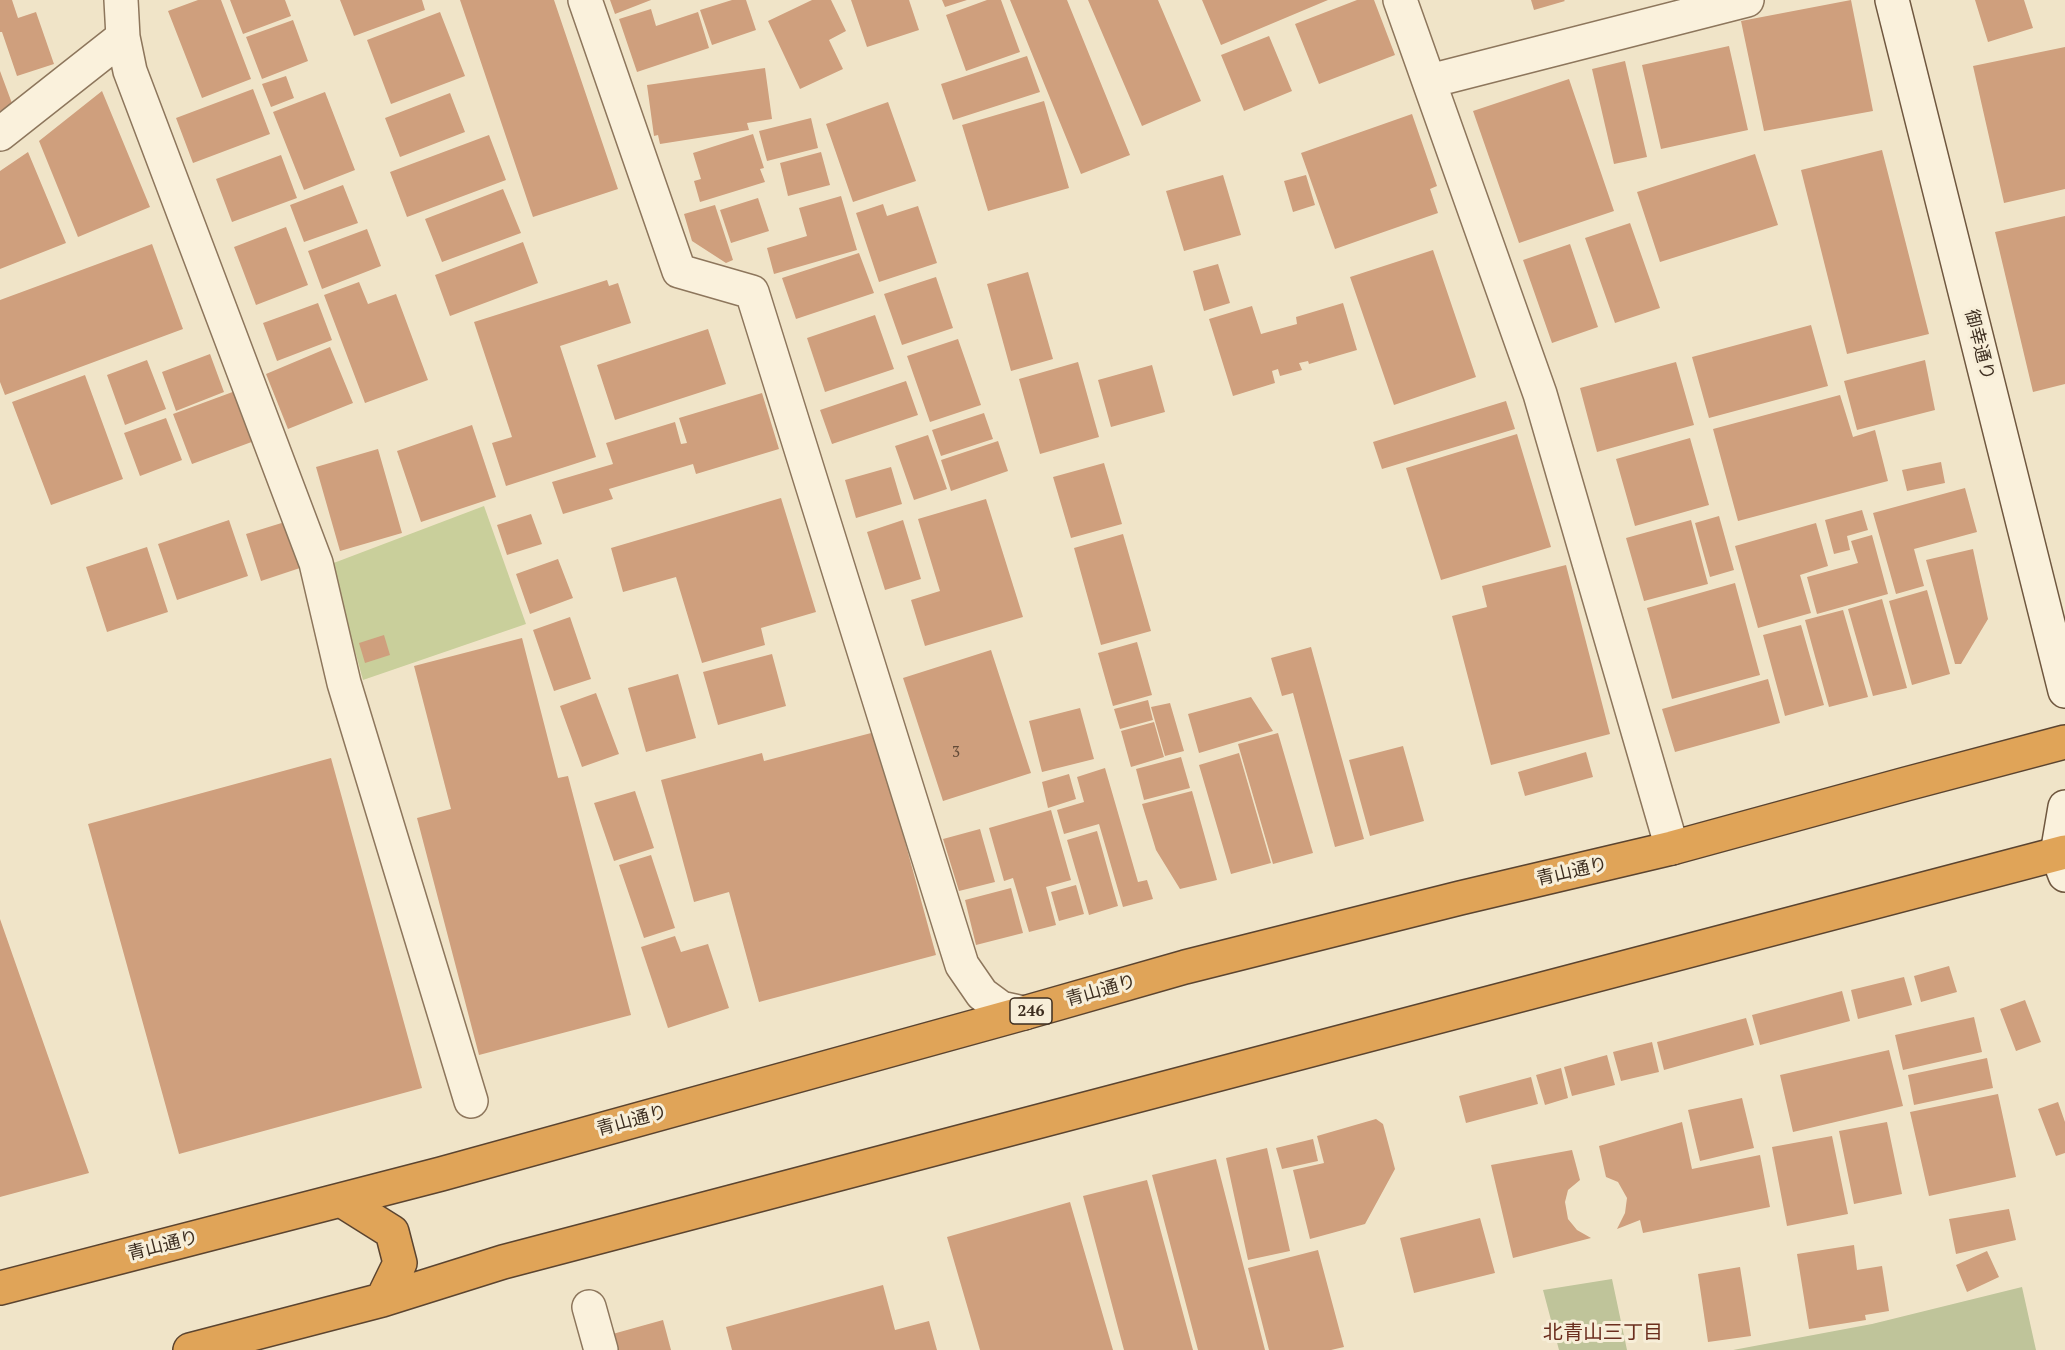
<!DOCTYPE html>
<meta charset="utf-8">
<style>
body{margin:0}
canvas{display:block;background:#f0e4c8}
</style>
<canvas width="2065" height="1350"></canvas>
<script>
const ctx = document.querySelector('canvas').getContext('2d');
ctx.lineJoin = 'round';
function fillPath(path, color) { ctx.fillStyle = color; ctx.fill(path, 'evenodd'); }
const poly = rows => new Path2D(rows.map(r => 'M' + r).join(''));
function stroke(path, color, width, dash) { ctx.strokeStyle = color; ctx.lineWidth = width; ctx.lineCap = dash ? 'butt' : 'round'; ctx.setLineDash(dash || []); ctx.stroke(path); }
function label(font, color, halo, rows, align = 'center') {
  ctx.font = font + ' "PT Serif","Noto Sans JP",serif'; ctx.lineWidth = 6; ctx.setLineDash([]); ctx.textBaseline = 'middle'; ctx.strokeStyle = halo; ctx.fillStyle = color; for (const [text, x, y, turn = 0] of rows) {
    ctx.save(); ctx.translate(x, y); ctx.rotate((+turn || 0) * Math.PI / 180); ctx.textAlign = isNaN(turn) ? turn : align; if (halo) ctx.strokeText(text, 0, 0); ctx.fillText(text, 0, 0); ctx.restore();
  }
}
fillPath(poly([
 [484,506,526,624,363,680,331,564]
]), '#c9cf9b');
fillPath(poly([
 [1612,1279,1627,1350,1559,1350,1543,1290],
 [2022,1287,2036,1350,1733,1350,1872,1324]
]), '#bfc49a');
fillPath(poly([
 [0,0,12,0,18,18,36,12,54,64,17,76,2,32,0,32],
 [198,0,221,0,251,79,202,98,168,11],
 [230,0,285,0,291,16,243,34],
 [340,0,422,0,425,10,354,36],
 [460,0,554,0,618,189,533,217],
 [610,0,651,0,615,14],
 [732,0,746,0,756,30,712,45,700,10],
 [812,0,831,0,846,31,829,40,843,69,800,89,768,21],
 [851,0,909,0,919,30,867,47],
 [942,0,967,0,945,7],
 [987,0,1001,0,1020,52,966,71,946,15],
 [1010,0,1067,0,1130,155,1081,174],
 [1088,0,1158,0,1201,101,1142,126],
 [1202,0,1328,0,1221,45],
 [1357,0,1374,0,1395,55,1319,84,1295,24],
 [1531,0,1564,0,1565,1,1534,10],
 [1851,0,1873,111,1764,131,1741,21],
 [1975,0,2024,0,2033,28,1988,42],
 [651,9,656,26,698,12,709,48,637,72,619,19],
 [440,12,465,76,391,104,367,40],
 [293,20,308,61,262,79,246,37],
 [1269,36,1292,91,1244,111,1221,55],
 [1729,46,1748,130,1661,149,1642,65],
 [2065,47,2065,189,2004,203,1973,66],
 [1027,56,1040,92,953,120,941,84],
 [1625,61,1647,157,1614,164,1592,69],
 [765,68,772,119,747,123,749,130,660,144,658,135,654,136,647,85],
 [0,71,13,106,0,111],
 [286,76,294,98,271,107,262,84],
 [1569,79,1614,211,1519,243,1473,111],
 [253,89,270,134,193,163,176,118],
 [102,91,150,207,78,237,39,141],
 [325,92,355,170,304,190,273,112],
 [450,93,465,132,400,157,385,118],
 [1044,101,1069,188,988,211,962,125],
 [888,102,916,181,853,202,826,124],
 [1412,114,1437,186,1430,189,1438,213,1335,249,1301,153],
 [811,118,818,148,767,161,759,131],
 [753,134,764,168,760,169,765,182,700,202,694,181,701,179,693,153],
 [489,135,506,180,407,217,390,172],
 [1882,150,1929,334,1847,354,1801,170],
 [28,152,66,243,0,269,0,171],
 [821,152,830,185,788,196,780,163],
 [1755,154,1778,225,1660,262,1637,192],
 [281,155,297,198,232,222,216,179],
 [1223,175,1241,235,1184,251,1166,191],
 [1306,175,1315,205,1293,212,1284,181],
 [343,185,358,223,304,242,290,205],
 [503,189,521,233,442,262,425,219],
 [841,196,857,250,774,274,767,248,807,236,799,208],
 [758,198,769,231,731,243,720,210],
 [883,204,887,216,918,206,937,263,879,282,856,213],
 [715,205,733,260,726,263,692,241,684,214],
 [2065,216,2065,384,2033,392,1995,232],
 [1630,223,1660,308,1615,323,1585,238],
 [286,227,308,285,256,305,234,247],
 [367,229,381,266,322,289,308,251],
 [523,242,538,283,450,316,435,275],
 [152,244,183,329,5,395,0,382,0,300],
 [1570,244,1598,327,1552,343,1523,260],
 [1433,250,1476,377,1394,405,1350,277],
 [859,253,874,293,796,319,782,278],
 [1218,264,1230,303,1204,311,1193,271],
 [1028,272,1053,359,1011,371,987,284],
 [936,277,953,328,902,345,884,294],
 [607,280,609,286,618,283,631,323,560,346,596,457,506,486,492,443,512,437,474,322],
 [359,282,368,304,396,294,428,380,365,403,324,295],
 [318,303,332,340,277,361,263,323],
 [1343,303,1357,350,1309,364,1308,361,1299,363,1302,370,1280,376,1278,369,1272,371,1275,383,1233,396,1209,319,1252,306,1261,334,1297,324,1296,317],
 [875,315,894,369,825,392,807,338],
 [1811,325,1828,386,1709,418,1692,357],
 [708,329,726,384,615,420,597,365],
 [958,339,981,405,930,422,907,356],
 [330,347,353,403,288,429,266,374],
 [210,354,224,392,176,411,162,372],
 [147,360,166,409,125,425,107,375],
 [1925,360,1935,410,1857,430,1844,381],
 [1078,362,1099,437,1040,454,1019,379],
 [1676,362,1694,425,1597,452,1580,388],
 [1152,365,1165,412,1111,427,1098,380],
 [85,375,123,479,51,505,12,402],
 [906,381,918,415,832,444,820,410],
 [238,390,257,440,192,464,173,414],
 [762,393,779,449,696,474,693,464,609,489,613,499,563,514,552,482,613,464,606,443,675,422,681,444,687,443,679,418],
 [1840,395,1853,437,1875,430,1888,481,1738,521,1713,429],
 [1506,401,1515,429,1382,469,1373,442],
 [984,413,993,439,941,456,932,430],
 [166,418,182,460,140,476,124,433],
 [472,425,496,497,421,522,397,451],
 [1517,434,1551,547,1441,580,1406,468],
 [928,435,947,489,914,500,895,446],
 [1690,438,1709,505,1635,526,1616,459],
 [998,441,1008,471,951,491,941,460],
 [378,449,402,533,340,551,316,467],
 [1941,462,1945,483,1907,491,1902,470],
 [1104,463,1122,524,1071,538,1053,477],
 [891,467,902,504,856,518,845,480],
 [1965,488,1977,532,1914,549,1924,586,1896,594,1873,513],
 [781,498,816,612,761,628,765,645,702,663,676,577,623,592,611,548],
 [986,499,1023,617,925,646,911,600,940,591,918,519],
 [1862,510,1868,530,1847,536,1850,550,1834,554,1825,520],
 [531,514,542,544,507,555,497,525],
 [1719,516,1734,570,1710,577,1695,523],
 [229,520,248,576,177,600,158,544],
 [903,520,921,579,885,590,867,532],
 [1691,520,1708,584,1644,601,1626,538],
 [288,521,303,567,261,581,246,534],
 [1816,523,1828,566,1800,575,1811,613,1758,628,1735,546],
 [1123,534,1151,631,1101,645,1074,548],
 [1872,535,1888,594,1817,614,1807,577,1858,563,1851,541],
 [147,547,168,612,107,632,86,567],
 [1973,549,1988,619,1961,664,1955,664,1926,560],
 [558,559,573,598,530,614,516,574],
 [1566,565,1610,734,1491,765,1452,616,1487,607,1482,586],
 [1735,583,1760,675,1672,699,1647,608],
 [1927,590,1950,674,1912,685,1889,601],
 [1882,599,1907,688,1873,696,1848,609],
 [1843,610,1868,697,1829,707,1805,620],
 [570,617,591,679,554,691,533,630],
 [1801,625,1824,705,1785,716,1763,635],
 [384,635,390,655,365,663,359,643],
 [522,638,558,778,568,776,631,1015,479,1055,417,818,451,809,414,666],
 [1137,642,1152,695,1113,706,1098,653],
 [1311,647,1364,839,1335,847,1293,693,1282,696,1271,658],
 [991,650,1031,773,943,801,903,678],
 [772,654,786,706,718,725,703,672],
 [678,674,696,738,646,752,628,688],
 [1768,679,1780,723,1675,752,1662,709],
 [596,693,619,754,582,767,560,706],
 [1251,697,1273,731,1199,753,1188,714],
 [1148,700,1153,720,1120,729,1114,709],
 [1170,703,1184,751,1165,756,1151,707],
 [1080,708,1094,759,1042,772,1029,721],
 [1154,722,1164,757,1131,767,1121,731],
 [875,732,936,955,759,1002,729,892,694,902,661,780,762,753,764,761],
 [1278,733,1313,853,1273,864,1238,744],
 [1403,746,1424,821,1370,836,1349,760],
 [1586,752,1593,777,1525,796,1518,772],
 [1239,753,1271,863,1231,874,1199,765],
 [1181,757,1190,788,1144,800,1136,769],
 [331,758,422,1088,179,1154,88,824],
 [1105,768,1138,882,1147,880,1153,899,1123,907,1099,824,1064,834,1057,810,1084,802,1077,777],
 [1069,774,1076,799,1048,808,1042,782],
 [635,791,654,848,614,861,594,803],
 [1192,791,1217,880,1180,889,1156,850,1142,804],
 [1051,810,1071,880,1046,887,1056,925,1029,932,1013,878,1004,881,989,828],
 [980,829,995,882,959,891,943,839],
 [1097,831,1118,906,1089,915,1067,840],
 [651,855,675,928,644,938,619,865],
 [1076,885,1084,914,1059,921,1051,892],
 [1011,888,1023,933,976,945,965,900],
 [0,919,89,1173,0,1197],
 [675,936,681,952,708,944,729,1008,668,1028,641,947],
 [1949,966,1957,992,1921,1002,1914,976],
 [1904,977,1912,1005,1858,1019,1851,990],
 [1842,991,1850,1021,1760,1045,1752,1015],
 [2025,1000,2041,1042,2016,1051,2000,1009],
 [1974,1017,1982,1052,1903,1070,1895,1035],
 [1746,1018,1754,1045,1664,1070,1657,1042],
 [1652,1042,1659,1072,1621,1081,1613,1052],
 [1889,1050,1903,1106,1793,1132,1780,1075],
 [1607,1055,1615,1085,1572,1096,1564,1067],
 [1987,1058,1993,1088,1914,1105,1908,1075],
 [1561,1068,1568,1098,1545,1105,1536,1075],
 [1531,1077,1538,1104,1466,1123,1459,1096],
 [1998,1094,2016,1177,1929,1196,1910,1112],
 [1742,1098,1754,1148,1700,1161,1688,1110],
 [2058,1102,2065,1122,2065,1153,2056,1156,2038,1109],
 [1376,1119,1383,1124,1395,1169,1365,1224,1310,1239,1293,1170,1324,1163,1317,1136],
 [1682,1122,1692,1169,1760,1155,1770,1207,1643,1233,1640,1220,1617,1229,1625,1213,1627,1198,1618,1182,1606,1177,1599,1146],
 [1887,1122,1902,1194,1854,1204,1839,1131],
 [1832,1136,1848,1214,1787,1226,1772,1147],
 [1313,1139,1318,1161,1282,1169,1276,1148],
 [1267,1148,1290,1251,1248,1260,1226,1158],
 [1572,1150,1580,1180,1568,1190,1565,1202,1568,1219,1577,1230,1591,1238,1513,1258,1491,1165],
 [1216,1159,1265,1350,1198,1350,1152,1175],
 [1147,1180,1193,1350,1124,1350,1083,1196],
 [1070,1202,1113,1350,980,1350,947,1237],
 [2009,1209,2016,1240,1956,1254,1949,1219],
 [1480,1218,1495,1273,1414,1293,1400,1238],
 [1854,1245,1857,1270,1882,1266,1889,1311,1865,1315,1866,1320,1809,1329,1797,1254],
 [1318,1250,1344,1347,1331,1350,1269,1350,1248,1268],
 [1987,1251,1999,1277,1967,1292,1956,1265],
 [1740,1267,1751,1336,1708,1342,1698,1274],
 [883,1285,895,1330,929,1321,937,1350,732,1350,726,1327],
 [663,1320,671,1350,613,1350,609,1335]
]), '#cf9f7d');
const street = poly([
 [121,0,123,37,130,71,316,563,344,683,471,1101],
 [585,0,679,271,752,292,962,965,982,994,1001,1008,1024,1013],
 [1400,0,1540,394,1672,848],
 [1430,81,1747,0],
 [0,134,123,37],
 [589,1307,601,1350]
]);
const secondary = poly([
 [1892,0,2065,691],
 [2065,807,2057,854,2065,875]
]);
const highway = poly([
 [341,1200,392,1232,400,1263,382,1300],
 [0,1288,441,1174,1024,1013,1185,967,1460,898,1672,848,1906,784,2065,742],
 [190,1350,382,1300,503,1262,2065,852]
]);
stroke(street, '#8d765c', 36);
stroke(secondary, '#6f573f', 36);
stroke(highway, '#5b4430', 36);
stroke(street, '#faf1dc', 33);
stroke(secondary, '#faf1dc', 33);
stroke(highway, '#e0a458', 33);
label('15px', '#624a37', null, [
 ["3",956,753]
]);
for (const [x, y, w] of [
 [1031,1011,42]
]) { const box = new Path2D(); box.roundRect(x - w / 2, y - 13, w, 26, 4.5); ctx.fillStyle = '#f7eed8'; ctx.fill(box); stroke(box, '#3d2e20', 1.5); }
label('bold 16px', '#3d2e20', null, [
 ["246",1031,1011]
]);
label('18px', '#3d2e20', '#f7eed8', [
 ["御幸通り",1979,345,76],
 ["青山通り",1572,872,-13],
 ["青山通り",1101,991,-16],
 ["青山通り",632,1121,-15],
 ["青山通り",163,1246,-14]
]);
label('20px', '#6b2e1e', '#f7eed8', [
 ["北青山三丁目",1603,1333]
]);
</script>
